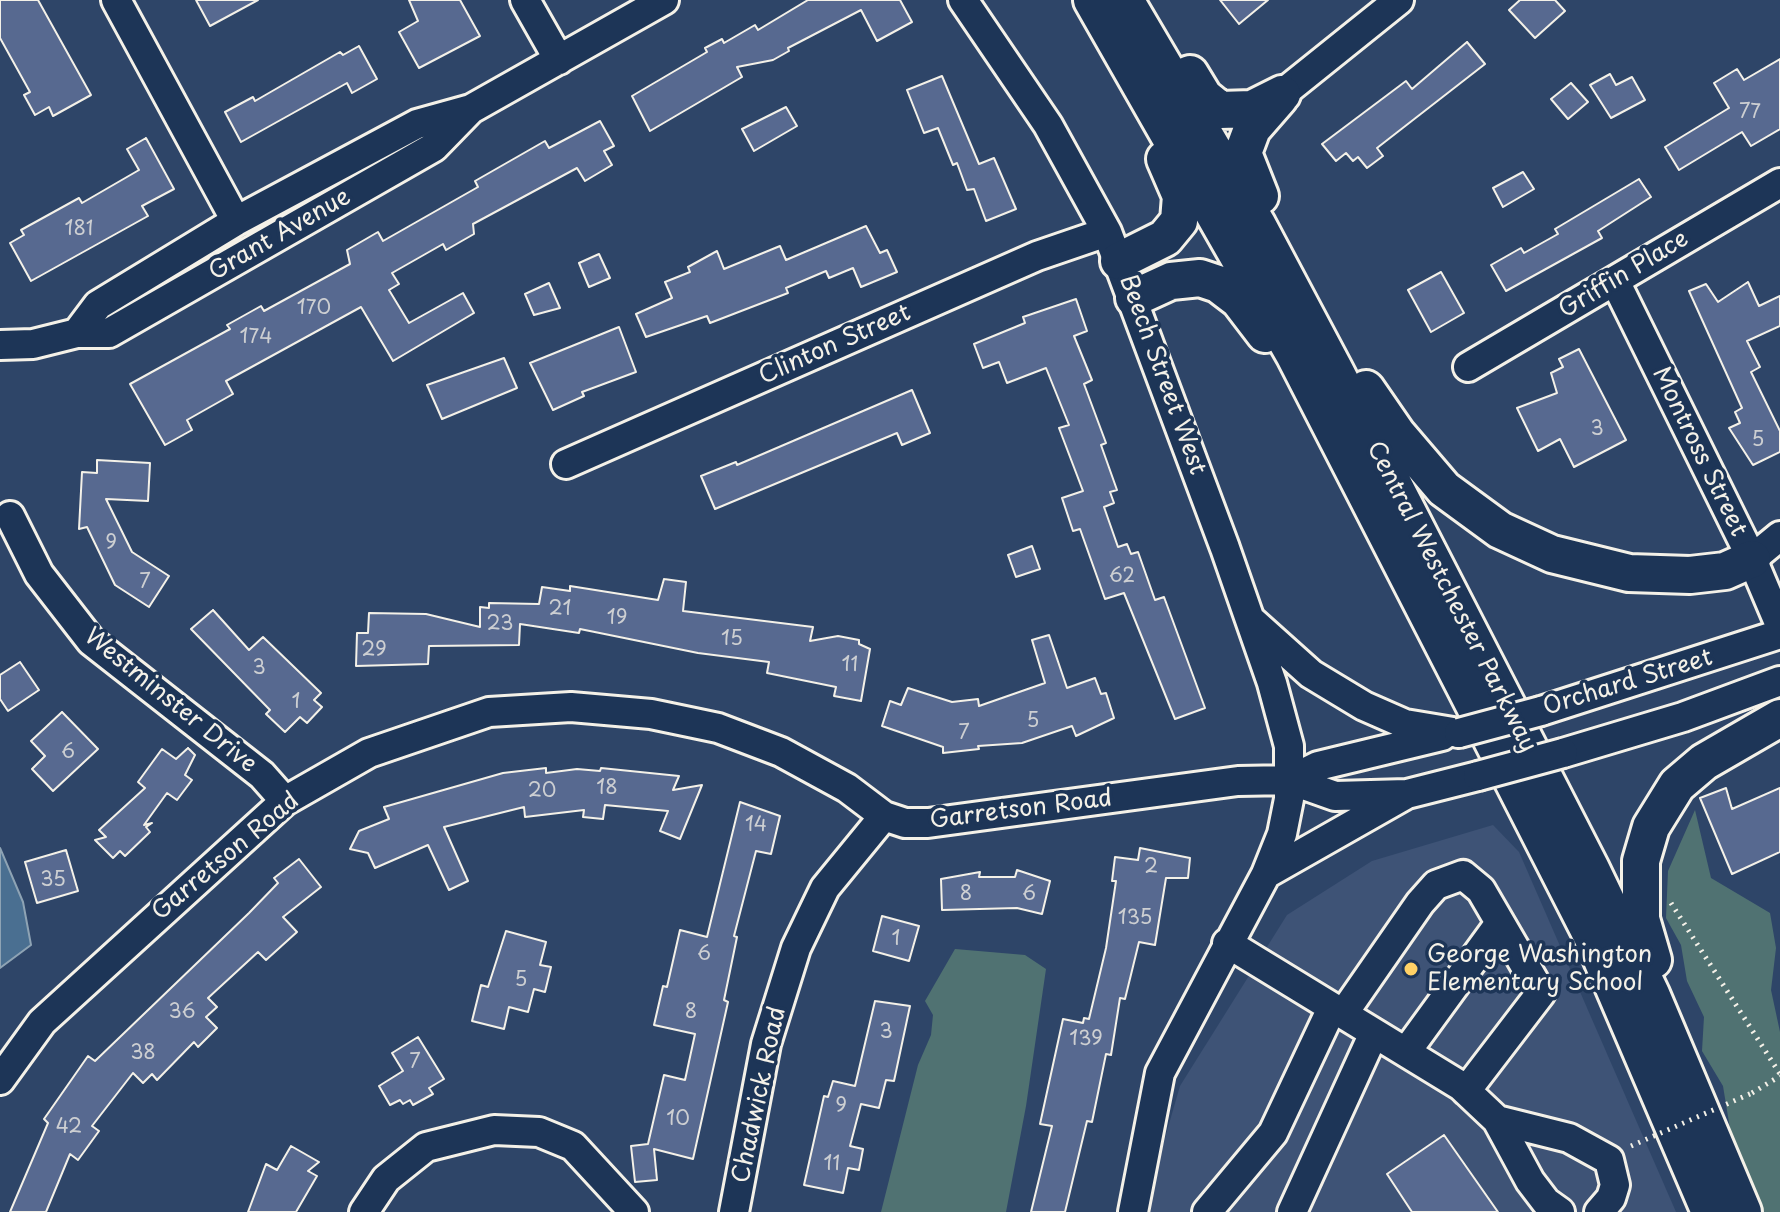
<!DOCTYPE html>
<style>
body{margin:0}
canvas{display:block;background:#2e4568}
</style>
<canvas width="1780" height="1212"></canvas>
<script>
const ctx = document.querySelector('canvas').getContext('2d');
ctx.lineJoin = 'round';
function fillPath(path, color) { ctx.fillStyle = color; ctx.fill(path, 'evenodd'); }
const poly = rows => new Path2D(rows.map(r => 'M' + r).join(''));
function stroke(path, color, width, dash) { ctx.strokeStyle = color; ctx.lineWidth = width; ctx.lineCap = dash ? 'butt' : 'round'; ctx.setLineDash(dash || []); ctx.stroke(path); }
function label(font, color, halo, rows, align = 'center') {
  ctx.font = font + ' "Playpen Sans",sans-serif'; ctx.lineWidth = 7; ctx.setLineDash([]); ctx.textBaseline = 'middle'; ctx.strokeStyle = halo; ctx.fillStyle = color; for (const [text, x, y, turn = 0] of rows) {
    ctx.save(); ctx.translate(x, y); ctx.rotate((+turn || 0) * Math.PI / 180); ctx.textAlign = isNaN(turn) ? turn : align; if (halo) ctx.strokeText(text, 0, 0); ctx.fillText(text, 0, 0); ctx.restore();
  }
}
fillPath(poly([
 [1493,825,1519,852,1676,1212,1148,1212,1152,1183,1180,1086,1287,915,1372,861]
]), '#3e5376');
fillPath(poly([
 [1695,810,1711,878,1770,913,1776,948,1771,990,1780,1032,1780,1212,1764,1212,1735,1159,1723,1086,1702,1051,1704,1017,1687,981,1681,945,1666,918,1668,871],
 [955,949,1025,955,1046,969,1026,1106,1006,1212,881,1212,918,1065,931,1035,933,1015,925,1001]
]), '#507272');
const water = poly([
 [0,848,23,902,31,945,0,968,0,848]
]);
fillPath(water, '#4a6f91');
stroke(water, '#8ea3b4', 2);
const building = poly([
 [0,0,38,0,91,95,53,116,49,107,35,115,24,95,30,92,0,38,0,0],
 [196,0,258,0,210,26,196,0],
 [409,0,460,0,480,36,419,68,399,32,418,21,409,0],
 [808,0,900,0,912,22,877,41,861,10,788,48,789,51,773,60,737,67,742,77,650,131,632,96,707,52,705,48,722,39,724,43,755,25,758,30,808,0],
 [1220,0,1268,0,1239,24,1220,0],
 [1520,0,1555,0,1565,11,1535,38,1509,10,1520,0],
 [1467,42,1485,64,1377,148,1383,156,1367,168,1358,157,1353,161,1346,153,1336,161,1322,144,1406,81,1412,89,1467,42],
 [359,46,377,79,352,93,347,83,241,142,225,112,253,97,255,101,340,52,343,55,359,46],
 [1780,59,1780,129,1751,146,1742,132,1679,170,1665,147,1729,108,1714,83,1737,69,1744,80,1780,59],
 [1610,74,1616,85,1632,77,1645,100,1611,118,1590,85,1610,74],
 [942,76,979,164,994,158,1016,209,986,221,974,189,967,190,957,163,953,165,938,128,924,133,907,90,942,76],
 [1571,83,1588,102,1568,119,1551,99,1571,83],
 [786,107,797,126,754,151,742,129,786,107],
 [600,121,614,146,604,151,612,165,585,181,577,168,473,224,474,234,446,250,443,244,392,273,399,284,389,290,409,323,463,293,474,313,393,361,361,307,226,381,233,394,187,420,192,430,165,445,130,384,230,329,227,325,261,306,264,311,350,264,347,250,378,232,383,241,478,187,475,181,545,141,549,148,600,121],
 [146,138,174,189,142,206,148,216,31,281,10,243,24,235,21,230,79,198,82,203,139,170,127,149,146,138],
 [1523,172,1534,189,1503,207,1493,188,1523,172],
 [1639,179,1651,197,1598,231,1602,238,1506,291,1491,265,1521,248,1524,253,1558,234,1555,229,1639,179],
 [866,226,880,253,887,250,897,272,861,287,853,268,829,278,826,271,786,288,788,293,710,323,707,316,646,337,636,314,672,298,665,282,690,272,688,267,717,251,724,269,780,246,786,260,866,226],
 [599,254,610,278,589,287,579,263,599,254],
 [1441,272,1464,313,1431,332,1408,290,1441,272],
 [1748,282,1759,306,1780,296,1780,326,1747,341,1760,367,1751,372,1780,431,1780,452,1753,465,1729,428,1740,423,1735,412,1742,408,1689,291,1706,284,1718,302,1748,282],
 [549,283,560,308,534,315,525,294,549,283],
 [1076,299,1087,331,1074,336,1092,380,1084,384,1106,443,1101,445,1117,490,1110,492,1114,503,1104,507,1118,547,1127,544,1131,554,1138,552,1155,600,1164,597,1205,708,1175,719,1124,593,1105,599,1080,529,1073,531,1062,498,1083,491,1059,428,1069,425,1046,368,1007,383,999,362,983,368,974,344,1025,323,1023,317,1076,299],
 [619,327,636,372,582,392,584,396,553,410,530,363,619,327],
 [1579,349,1626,440,1574,467,1560,439,1538,451,1517,408,1557,393,1551,373,1563,367,1559,359,1579,349],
 [504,358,517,388,442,419,427,385,504,358],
 [912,390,930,433,902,445,897,433,715,509,701,476,736,462,737,465,912,390],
 [97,460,150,463,148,501,106,499,132,552,169,576,149,607,115,585,87,527,79,529,82,472,97,473,97,460],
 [1032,546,1040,569,1016,577,1008,555,1032,546],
 [664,579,686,582,683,611,813,627,810,641,838,636,859,640,859,644,870,649,861,701,834,696,836,687,767,673,769,662,698,653,580,629,579,633,520,624,519,645,429,646,428,664,356,666,357,633,368,633,369,613,426,614,480,627,480,607,489,608,489,603,539,604,542,587,570,591,570,586,658,600,664,579],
 [213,610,249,650,263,637,321,693,314,700,322,707,307,723,300,717,285,732,266,714,270,710,191,629,213,610],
 [1049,635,1067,688,1095,678,1101,694,1106,693,1114,718,1076,736,1072,726,1022,743,978,746,979,749,943,753,943,747,882,726,890,701,901,705,908,688,952,702,978,699,979,706,1045,683,1032,640,1049,635],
 [20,662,39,690,8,711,0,699,0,675,20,662],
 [62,712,98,749,53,791,32,769,45,756,31,741,62,712],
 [188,748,195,755,185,775,192,780,177,800,167,793,144,825,152,823,146,827,150,832,125,856,120,851,113,858,95,840,106,837,99,830,145,788,138,782,162,749,176,759,188,748],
 [546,768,546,773,577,769,600,771,601,768,679,776,673,790,702,785,680,839,660,831,668,811,605,805,603,819,583,817,584,810,525,817,524,807,444,827,468,881,449,890,428,845,375,868,368,853,350,849,359,831,389,819,384,807,503,773,546,768],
 [1726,788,1732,809,1780,788,1780,852,1732,874,1700,798,1726,788],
 [740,802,780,816,771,854,756,851,734,936,737,937,724,1000,728,1002,693,1159,654,1149,657,1180,635,1182,631,1146,648,1144,664,1075,685,1080,695,1034,654,1025,663,986,667,987,680,930,707,937,740,802],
 [1140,848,1190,858,1188,878,1166,878,1155,945,1139,942,1125,999,1120,998,1111,1055,1106,1054,1092,1122,1087,1121,1065,1212,1031,1212,1052,1126,1040,1124,1063,1019,1083,1023,1084,1018,1089,1019,1106,948,1116,881,1112,881,1115,857,1138,860,1140,848],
 [66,850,78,891,37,903,25,862,66,850],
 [299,859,321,887,283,917,297,932,266,960,258,952,208,998,217,1007,206,1017,217,1028,198,1047,194,1042,157,1080,152,1074,143,1083,133,1073,92,1126,99,1131,78,1160,70,1154,46,1212,10,1212,48,1123,44,1119,88,1056,95,1061,249,913,278,883,274,878,299,859],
 [1017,870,1050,881,1042,914,1017,908,942,910,941,879,980,872,979,877,1015,877,1017,870],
 [882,916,919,926,909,961,873,951,882,916],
 [506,931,546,942,540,965,551,967,545,992,534,989,528,1012,509,1007,504,1029,472,1021,481,985,488,987,506,931],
 [875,1001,910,1006,894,1081,886,1080,879,1108,861,1104,850,1146,863,1149,859,1170,848,1168,843,1193,804,1185,824,1096,828,1097,833,1081,855,1086,875,1001],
 [418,1037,444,1079,429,1088,433,1094,413,1105,410,1100,403,1104,400,1100,390,1105,379,1086,403,1071,392,1053,418,1037],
 [1444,1135,1498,1212,1412,1212,1387,1174,1444,1135],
 [291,1146,319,1162,308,1171,317,1176,296,1212,248,1212,266,1164,277,1170,291,1146]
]);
fillPath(building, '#576990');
stroke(building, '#f4f1e8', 2);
const minor = poly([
 [116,0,236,221],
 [525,0,559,60],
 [963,0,1048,125,1107,232,1225,548,1272,683,1289,746,1289,799,1282,834,1266,874,1160,1073,1133,1212],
 [1282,94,1399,0],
 [1615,281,1752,559,1780,625],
 [77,333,98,305,236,221,417,124,471,109,664,0],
 [0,345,33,344,77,333,109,333,434,147,470,110],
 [1468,367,1780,183],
 [566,464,1037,256,1107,232],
 [10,516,39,574,91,641,262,775,285,801],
 [1752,559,1780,536],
 [1253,622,1311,674,1364,706,1405,724,1459,733],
 [1541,711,1780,634],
 [1563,753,1683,717,1780,681],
 [1290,780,1318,766,1442,736],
 [1266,874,1405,795],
 [1227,943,1461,1086,1497,1120],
 [1343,1014,1420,903,1436,885,1463,875,1481,890,1541,993,1466,1091],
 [1406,1052,1500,923],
 [0,1080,42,1022,285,801,369,753,489,712,571,707,651,714,718,728,781,752,847,788,884,816,905,823,928,823,1238,781,1290,780,1335,796,1407,794,1478,776],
 [364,1212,386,1179,426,1147,494,1130,539,1132,573,1146,634,1212],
 [734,1212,766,1044,796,948,825,888,884,816],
 [1207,1212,1273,1133,1332,1008],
 [1292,1212,1374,1033],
 [1560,1212,1546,1202,1530,1181,1497,1120,1569,1138,1609,1160,1615,1185,1611,1198,1599,1212]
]);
const major = poly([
 [1092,0,1294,354,1466,689,1591,934,1710,1212],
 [1125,0,1258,226,1335,371,1591,869,1651,994,1743,1212],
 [1190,74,1204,97,1220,110,1252,109,1282,94],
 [1260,196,1243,153,1252,129,1279,98],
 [1119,261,1165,238,1179,221,1181,196,1165,159],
 [1134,298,1171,281,1200,278,1218,284,1239,300,1265,334],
 [1366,389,1397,434,1444,489,1500,530,1552,554,1629,573,1690,575,1725,571,1752,559],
 [1653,960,1641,919,1641,861,1651,827,1677,785,1704,762,1780,718]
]);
stroke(minor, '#f4f1e8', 34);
stroke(major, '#f4f1e8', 42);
stroke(poly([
 [1671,903,1780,1074],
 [1752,1093,1780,1076]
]), '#f4f1e8', 5, [2, 6]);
stroke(minor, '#1d3557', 28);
stroke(major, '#1d3557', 36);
const minorBridge = poly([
 [1459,733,1541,711],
 [1478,776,1563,753]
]);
stroke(minorBridge, '#f4f1e8', 34, []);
stroke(poly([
 [1631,1146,1752,1093]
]), '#f4f1e8', 5, [2, 6]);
stroke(minorBridge, '#1d3557', 28);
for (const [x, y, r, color] of [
 [1411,969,8,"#ffd166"]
]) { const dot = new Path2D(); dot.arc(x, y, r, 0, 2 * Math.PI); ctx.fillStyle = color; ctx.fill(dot); stroke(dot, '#1d3557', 3); }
label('20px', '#cdcfd2', null, [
 ["77",1750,112],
 ["181",79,229],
 ["170",314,308],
 ["174",256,337],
 ["3",1597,429],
 ["5",1758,440],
 ["9",111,543],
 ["62",1122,576],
 ["7",145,582],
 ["21",560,609],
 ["19",617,618],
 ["23",500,624],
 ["15",732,639],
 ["29",374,650],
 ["11",850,665],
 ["3",259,668],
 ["1",296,702],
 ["5",1033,721],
 ["7",964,733],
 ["6",68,752],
 ["18",607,788],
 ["20",542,791],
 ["14",756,825],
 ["2",1151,867],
 ["35",53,880],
 ["8",966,894],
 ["6",1029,894],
 ["135",1135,918],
 ["1",896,939],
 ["6",704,954],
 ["5",521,980],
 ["36",182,1012],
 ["8",691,1012],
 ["3",886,1032],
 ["139",1086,1039],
 ["38",143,1053],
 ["7",415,1062],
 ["9",841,1106],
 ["10",678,1119],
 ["42",69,1127],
 ["11",832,1164]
]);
label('24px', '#f4f1e8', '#1d3557', [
 ["Grant Avenue",280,235,-30],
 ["Griffin Place",1624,275,-31],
 ["Clinton Street",835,345,-24],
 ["Beech Street West",1162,375,70],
 ["Montross Street",1699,452,64],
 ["Central Westchester Parkway",1451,597,63],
 ["Orchard Street",1628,683,-17],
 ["Westminster Drive",170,701,39],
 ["Garretson Road",1021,810,-7],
 ["Garretson Road",226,857,-40],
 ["Chadwick Road",760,1095,-78]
]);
label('24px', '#f4f1e8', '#1d3557', [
 ["George Washington",1427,955],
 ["Elementary School",1427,983]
], 'left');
</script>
